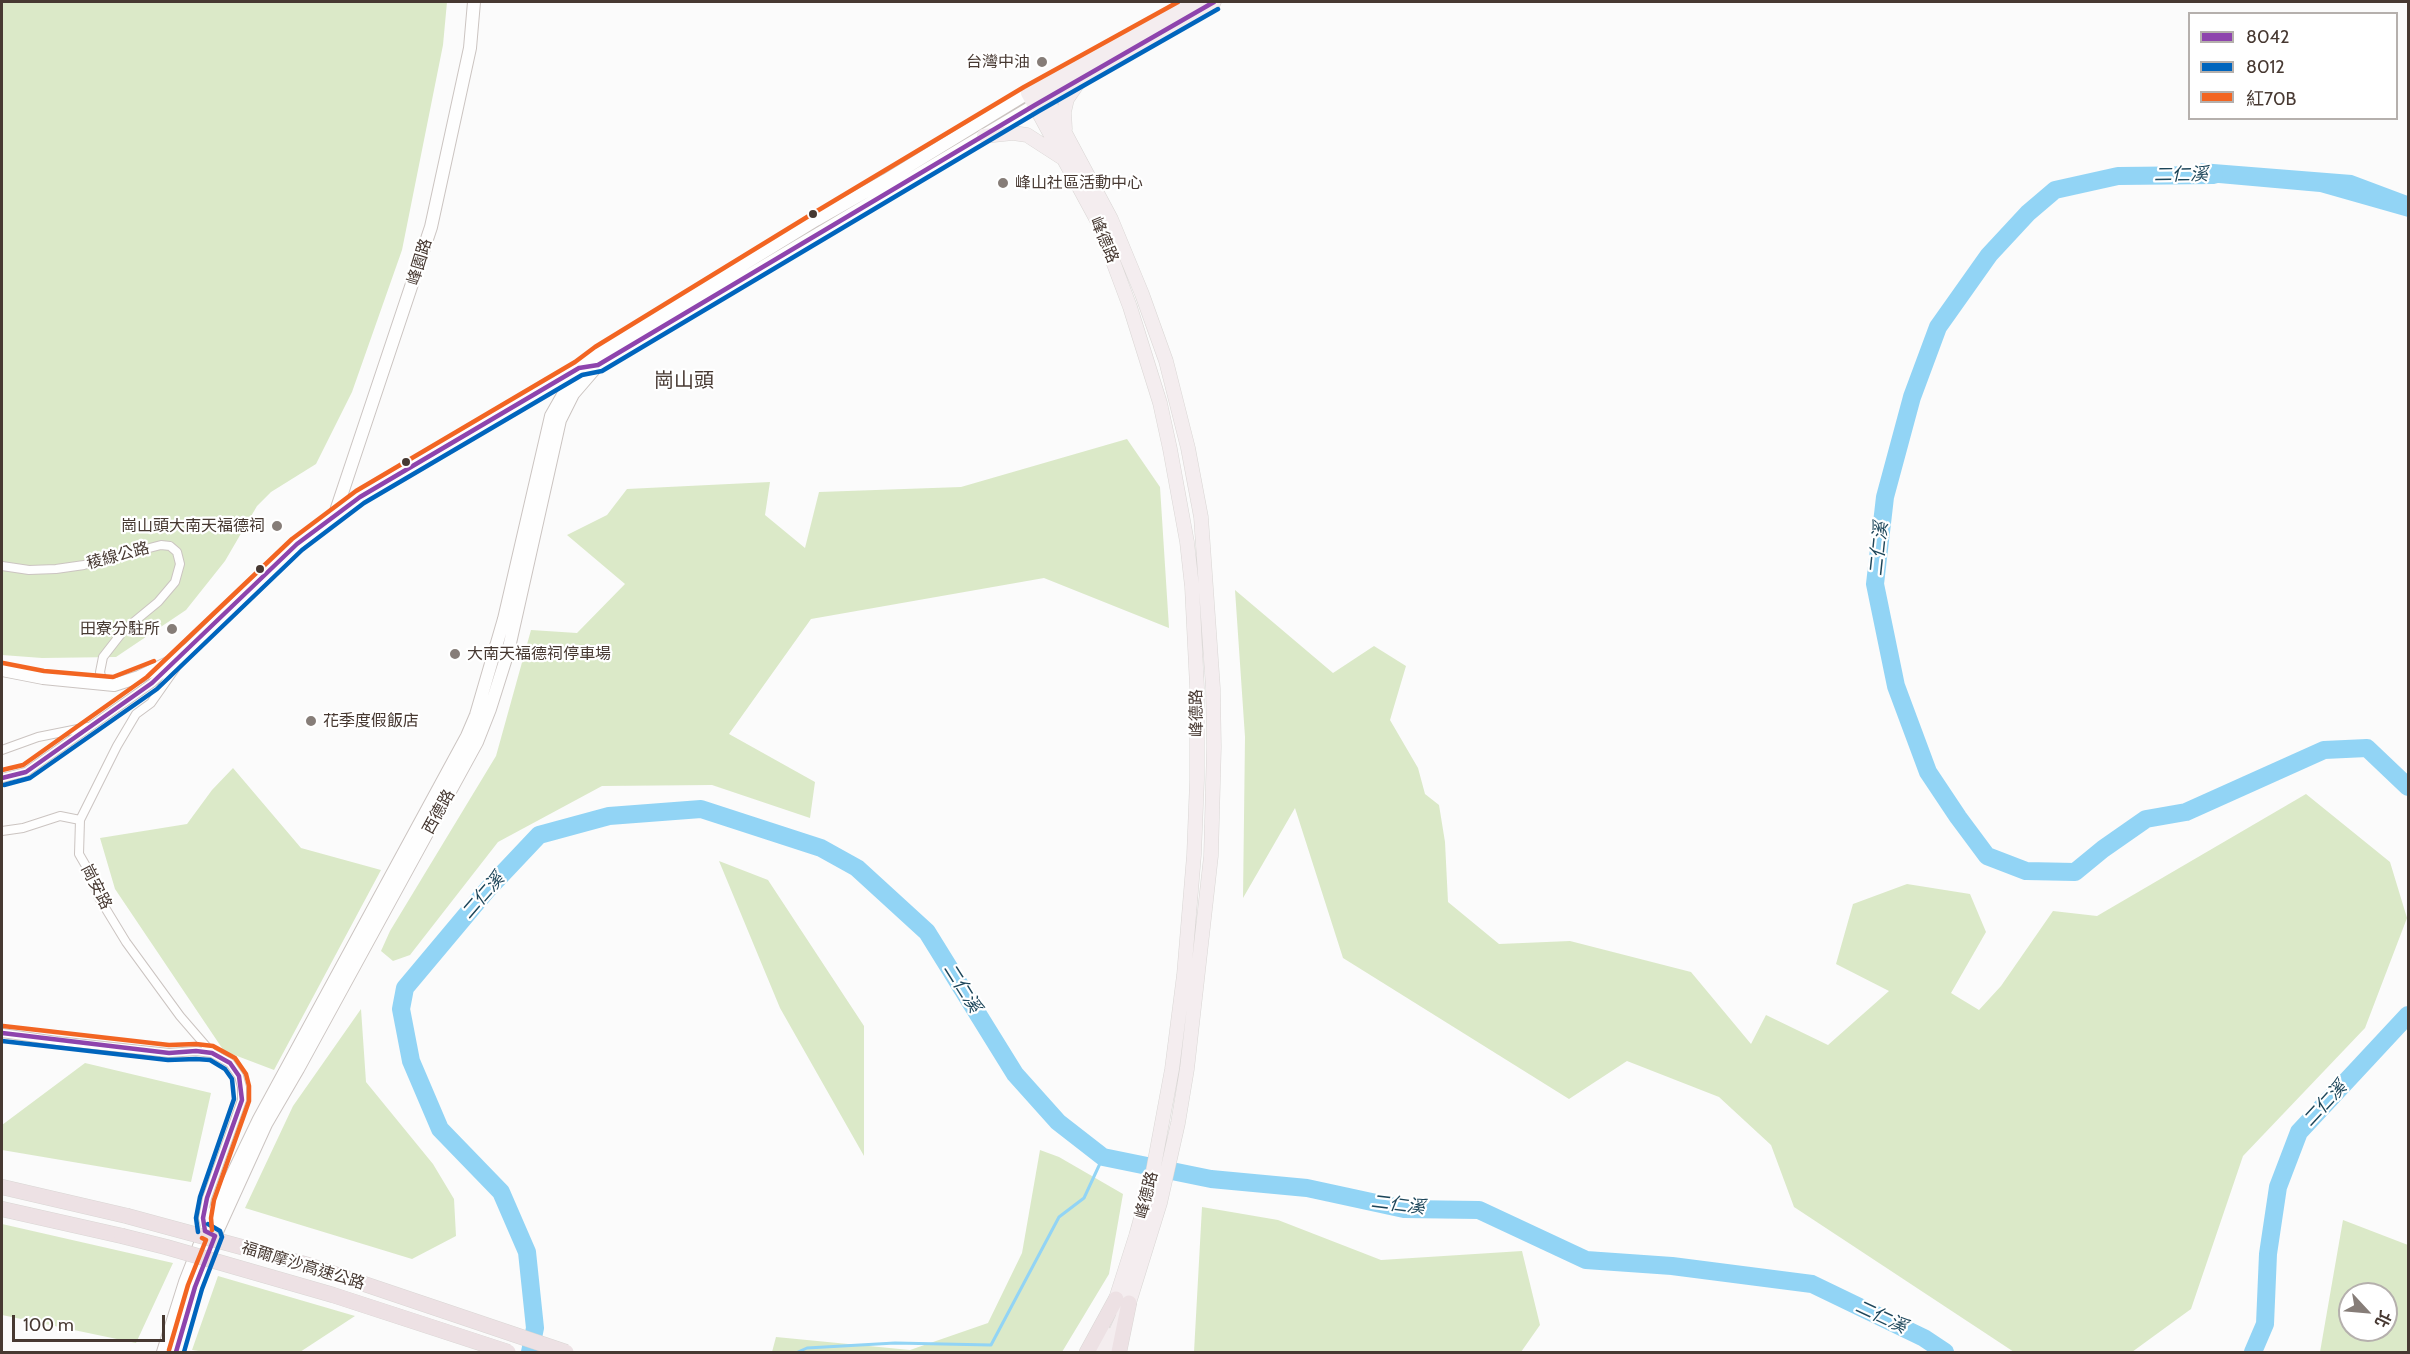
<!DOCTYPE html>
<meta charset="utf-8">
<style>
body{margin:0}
#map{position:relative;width:2410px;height:1354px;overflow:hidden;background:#fbfbfb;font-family:Cabin,"Noto Sans TC",sans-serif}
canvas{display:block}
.frame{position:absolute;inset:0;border:3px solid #473932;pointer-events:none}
.legend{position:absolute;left:2188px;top:12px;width:210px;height:108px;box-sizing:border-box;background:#fff;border:2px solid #b5b0ad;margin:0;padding:8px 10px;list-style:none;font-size:18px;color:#473932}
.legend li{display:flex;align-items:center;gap:12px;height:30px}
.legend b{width:30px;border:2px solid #b5b0ad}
.north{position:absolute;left:2338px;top:1282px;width:60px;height:60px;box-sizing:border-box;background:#fff;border:2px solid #b5b0ad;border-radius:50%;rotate:116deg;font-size:16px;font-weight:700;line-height:24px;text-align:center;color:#473932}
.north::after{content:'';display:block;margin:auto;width:21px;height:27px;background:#867d78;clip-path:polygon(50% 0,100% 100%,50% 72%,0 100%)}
.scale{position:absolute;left:12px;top:1315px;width:153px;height:27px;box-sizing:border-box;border:3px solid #473932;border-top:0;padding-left:8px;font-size:18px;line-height:21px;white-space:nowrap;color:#473932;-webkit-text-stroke:4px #fff;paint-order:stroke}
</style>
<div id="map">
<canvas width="2410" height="1354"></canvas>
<div class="frame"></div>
<ul class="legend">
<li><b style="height:8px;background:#8e44ad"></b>8042</li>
<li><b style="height:8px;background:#0065bd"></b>8012</li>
<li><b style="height:8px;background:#f26522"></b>紅70B</li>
</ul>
<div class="north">北</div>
<div class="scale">100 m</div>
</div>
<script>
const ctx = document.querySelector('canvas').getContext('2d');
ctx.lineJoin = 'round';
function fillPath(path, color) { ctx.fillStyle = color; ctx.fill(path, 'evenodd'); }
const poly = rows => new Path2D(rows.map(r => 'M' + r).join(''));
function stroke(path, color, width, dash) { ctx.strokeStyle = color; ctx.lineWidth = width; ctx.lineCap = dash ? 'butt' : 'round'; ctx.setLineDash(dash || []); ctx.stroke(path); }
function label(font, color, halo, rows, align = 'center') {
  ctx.font = font + ' Cabin,"Noto Sans TC",sans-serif'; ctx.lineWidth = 4.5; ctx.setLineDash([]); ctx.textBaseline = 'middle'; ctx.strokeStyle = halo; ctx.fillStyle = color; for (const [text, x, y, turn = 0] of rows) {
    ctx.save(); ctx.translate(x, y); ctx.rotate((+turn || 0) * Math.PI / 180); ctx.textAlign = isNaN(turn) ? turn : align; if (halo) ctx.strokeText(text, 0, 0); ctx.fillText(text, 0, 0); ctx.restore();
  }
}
fillPath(poly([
 [2,2,447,2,443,45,402,250,352,392,316,464,271,492,257,506,225,561,186,610,116,657,42,658,2,655],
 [1127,439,1160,487,1169,628,1044,578,811,619,729,734,815,782,810,818,712,785,602,786,498,842,410,955,393,961,381,951,390,931,496,756,531,630,577,633,625,584,567,535,607,515,627,489,770,482,765,515,805,548,819,492,961,487],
 [1235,590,1333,673,1374,646,1406,666,1390,720,1418,768,1425,794,1439,805,1445,842,1448,902,1499,944,1570,941,1691,972,1751,1044,1766,1015,1828,1045,1889,991,1836,964,1853,904,1907,884,1970,894,1986,932,1951,993,1979,1010,2001,986,2053,911,2097,916,2306,794,2390,862,2407,918,2365,1028,2243,1156,2191,1309,2132,1352,2014,1352,1794,1207,1771,1145,1719,1097,1627,1061,1569,1099,1343,958,1295,808,1243,898,1245,737],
 [233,768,301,848,381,870,274,1070,224,1051,115,889,100,838,187,824,212,790],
 [719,861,768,880,864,1026,864,1156,780,1008],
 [361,1009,366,1082,433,1164,454,1199,456,1236,412,1259,245,1208,293,1106],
 [85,1063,211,1093,191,1182,2,1150,2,1125],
 [1040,1150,1059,1157,1123,1194,1109,1274,1062,1352,772,1352,776,1337,910,1350,988,1323,1022,1253],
 [1202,1207,1278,1220,1381,1260,1522,1251,1540,1325,1521,1352,1194,1352],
 [2343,1220,2408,1245,2408,1352,2320,1352],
 [2350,1294,2386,1294,2386,1330,2350,1330],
 [2,1224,173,1263,136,1343,2,1315],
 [218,1276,355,1316,300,1352,206,1352,192,1350]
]), '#dbe9c8');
fillPath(poly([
 [2201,163,2352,175,2408,196,2408,217,2320,192,2185,180]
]), '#92d4f5');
stroke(poly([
 [798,1352,807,1348,895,1343,991,1345,1059,1217,1084,1198,1103,1157]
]), '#92d4f5', 3);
stroke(poly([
 [2214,175,2118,176,2055,190,2028,213,1989,255,1938,327,1912,397,1885,497,1875,584,1896,686,1928,772,1958,817,1987,856,2026,871,2075,872,2103,849,2146,819,2186,812,2324,750,2367,748,2408,787],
 [530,1352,535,1328,527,1252,501,1192,440,1129,411,1061,401,1009,405,988,488,889,539,835,609,816,701,809,821,848,857,868,927,932,1015,1074,1058,1122,1103,1157,1211,1179,1307,1188,1404,1209,1479,1210,1586,1260,1672,1266,1812,1284,1924,1338,1945,1352],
 [2253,1352,2265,1324,2268,1254,2278,1187,2299,1132,2408,1015]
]), '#92d4f5', 18);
const street = poly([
 [2,566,29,570,56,569,84,565,161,545,170,546,177,552,180,564,175,582,158,602,124,630,103,657,100,672,103,684],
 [184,656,151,703,136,714,117,746,80,820,79,854,90,873,98,896,126,942,180,1016,212,1053],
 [2,750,38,737,88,727],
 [2,778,26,772,152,683,173,664],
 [2,831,23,828,60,816,80,820],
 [2,1033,57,1041,169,1053,196,1051,212,1053,230,1063,239,1076,242,1087,242,1100,207,1198,203,1218,206,1231]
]);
const secondary = poly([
 [335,514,431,227,470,48,474,2],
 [2,670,43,678,114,685,139,677,172,661,189,649,297,544,360,497,579,368,599,353,816,220,886,180,1028,93],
 [163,1352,185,1282,205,1231,259,1119,467,736,476,715,504,619,551,416,576,372],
 [176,1352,195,1287,215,1236,266,1124,298,1069,477,742,490,709,508,652,560,420,573,394,598,365,1035,105]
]);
const primary = poly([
 [1040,86,1111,219,1142,294,1166,361,1188,448,1201,517,1213,688,1214,747,1211,856,1187,1069,1178,1123,1160,1203,1129,1303,1107,1352],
 [1039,103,1214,2],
 [1065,129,1064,112,1067,99,1078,83],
 [984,136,1013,133,1027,135,1061,157],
 [1113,1308,1136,1236,1151,1182,1172,1069,1184,975,1194,855,1197,780,1197,687,1192,587,1187,542,1170,449,1160,403,1130,307,1099,224,1028,93,1193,2],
 [1096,1352,1104,1332]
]);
const highway = poly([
 [2,1187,127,1216],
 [2,1209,122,1236],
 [1087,1352,1116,1299],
 [1119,1352,1129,1303]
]);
stroke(street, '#cbc4c1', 10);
stroke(secondary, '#cbc4c1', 14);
stroke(primary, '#d9d6d4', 15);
stroke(highway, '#d9d6d4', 16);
stroke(street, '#fefefe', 8);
stroke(secondary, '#fefefe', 12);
stroke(primary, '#f4edef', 14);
stroke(highway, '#ede1e4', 15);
const highwayBridge = poly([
 [127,1216,308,1265,566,1352],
 [122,1236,166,1247,333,1295,508,1352]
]);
stroke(highwayBridge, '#d9d6d4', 16, []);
stroke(highwayBridge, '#ede1e4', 15);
stroke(poly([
 [2,778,26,772,152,683,297,544,360,497,579,368,598,365,1035,105,1214,2],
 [2,1033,169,1053,196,1051,212,1053,230,1063,239,1076,242,1100,207,1198,203,1218,205,1231],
 [176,1352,195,1287,215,1236,205,1231]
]), '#8e44ad', 4.5);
stroke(poly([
 [4,785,30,778,157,689,302,550,364,503,582,375,602,371,1039,111,1218,9],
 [2,1041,168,1060,196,1059,210,1060,225,1069,232,1079,234,1099,200,1197,196,1218,198,1232],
 [184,1352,202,1289,222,1237,220,1231,208,1224]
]), '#0065bd', 4.5);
stroke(poly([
 [3,663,44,671,113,677,154,661],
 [2,770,23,765,147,677,292,539,356,491,575,362,595,347,812,214,1024,87,1178,2],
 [3,1026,169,1045,196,1044,213,1046,235,1058,246,1074,249,1086,249,1101,214,1200,211,1218,212,1230],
 [169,1350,188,1285,206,1240,202,1238]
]), '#f26522', 4.5);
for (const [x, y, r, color] of [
 [1042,62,6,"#867d78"],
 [1003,183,6,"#867d78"],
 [813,214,5,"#473932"],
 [406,462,5,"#473932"],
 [277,526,6,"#867d78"],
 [260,569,5,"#473932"],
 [172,629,6,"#867d78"],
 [455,654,6,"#867d78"],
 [311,721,6,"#867d78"]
]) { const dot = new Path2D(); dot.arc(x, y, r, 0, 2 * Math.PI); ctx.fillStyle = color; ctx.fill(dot); stroke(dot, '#fff', 2); }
label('16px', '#473932', '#fff', [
 ["台灣中油",1030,62],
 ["峰山社區活動中心",1015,183,"left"],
 ["崗山頭大南天福德祠",265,526],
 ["田寮分駐所",160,629],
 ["大南天福德祠停車場",467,654,"left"],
 ["花季度假飯店",323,721,"left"]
], 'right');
label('16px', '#473932', '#fff', [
 ["峰德路",1104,240,67],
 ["峰園路",420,262,-73],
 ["稜線公路",118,556,-15],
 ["峰德路",1197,713,-91],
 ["西德路",439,812,-61],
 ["崗安路",96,887,63],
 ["峰德路",1147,1195,-76],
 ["福爾摩沙高速公路",303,1266,17]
]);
label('italic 18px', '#1d465a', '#fff', [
 ["二仁溪",2181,175,-1],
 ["二仁溪",1879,549,-84],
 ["二仁溪",483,896,-49],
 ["二仁溪",962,988,58],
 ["二仁溪",2325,1104,-47],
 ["二仁溪",1398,1205,7],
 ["二仁溪",1881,1317,25]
]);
label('20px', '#473932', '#fff', [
 ["崗山頭",684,381]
]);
</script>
